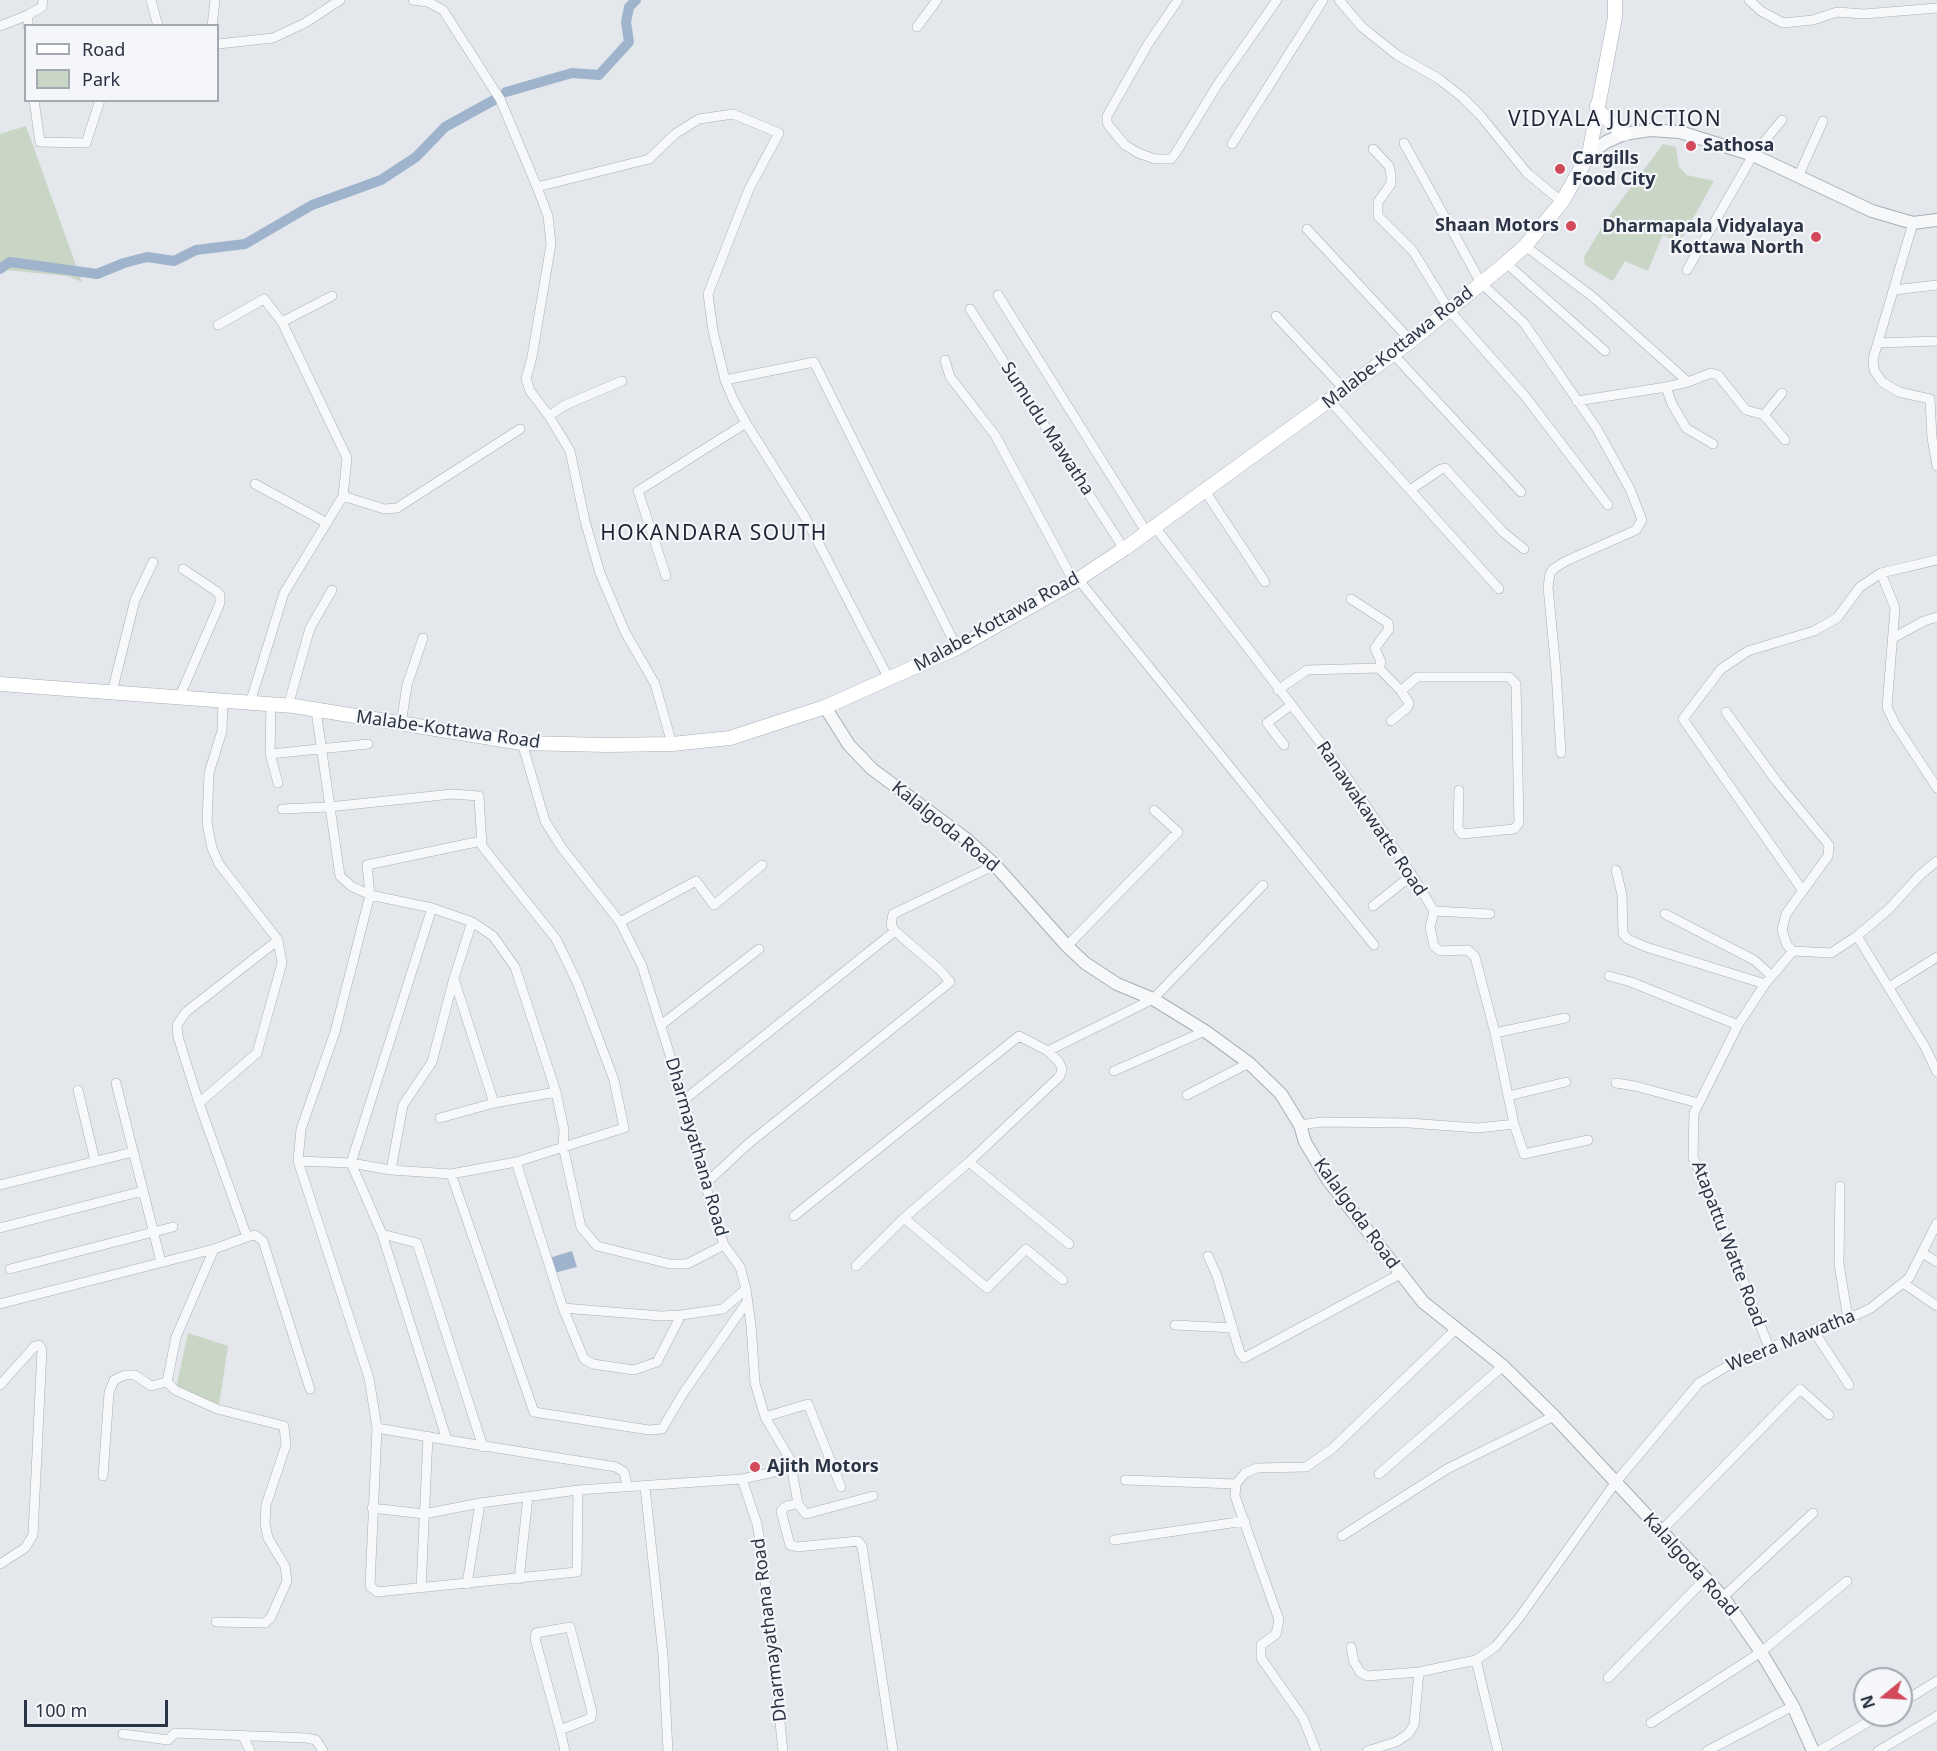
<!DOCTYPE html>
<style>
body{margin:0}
#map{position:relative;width:1937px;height:1751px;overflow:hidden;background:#e4e7ec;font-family:"Noto Sans",sans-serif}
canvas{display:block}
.legend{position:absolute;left:24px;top:24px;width:195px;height:78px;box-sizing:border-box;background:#f4f6f9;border:2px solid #a4a8b1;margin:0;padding:8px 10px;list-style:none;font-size:18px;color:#2b3445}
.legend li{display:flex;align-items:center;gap:12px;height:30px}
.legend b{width:30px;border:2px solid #a4a8b1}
.north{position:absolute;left:1853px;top:1667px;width:60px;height:60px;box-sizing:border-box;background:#f4f6f9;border:2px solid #a4a8b1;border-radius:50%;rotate:252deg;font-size:16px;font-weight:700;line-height:24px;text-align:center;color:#2b3445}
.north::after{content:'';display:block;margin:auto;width:21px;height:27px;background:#d1495b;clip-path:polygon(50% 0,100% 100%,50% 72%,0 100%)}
.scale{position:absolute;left:24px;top:1700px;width:144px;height:27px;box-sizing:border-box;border:3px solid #2b3445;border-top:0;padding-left:8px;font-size:18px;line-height:21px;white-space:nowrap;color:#2b3445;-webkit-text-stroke:4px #f4f6f9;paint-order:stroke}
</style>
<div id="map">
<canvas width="1937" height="1751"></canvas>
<ul class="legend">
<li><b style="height:8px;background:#fff"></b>Road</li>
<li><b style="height:16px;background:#c9d6c5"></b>Park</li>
</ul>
<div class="north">N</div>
<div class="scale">100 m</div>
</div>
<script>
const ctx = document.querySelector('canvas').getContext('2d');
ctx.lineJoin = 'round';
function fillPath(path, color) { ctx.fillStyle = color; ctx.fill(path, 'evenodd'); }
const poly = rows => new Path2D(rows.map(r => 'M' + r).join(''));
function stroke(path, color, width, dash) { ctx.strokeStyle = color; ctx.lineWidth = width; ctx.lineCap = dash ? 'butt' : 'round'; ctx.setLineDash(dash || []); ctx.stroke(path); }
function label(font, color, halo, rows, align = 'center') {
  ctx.font = font + ' "Noto Sans",sans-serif'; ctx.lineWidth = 4.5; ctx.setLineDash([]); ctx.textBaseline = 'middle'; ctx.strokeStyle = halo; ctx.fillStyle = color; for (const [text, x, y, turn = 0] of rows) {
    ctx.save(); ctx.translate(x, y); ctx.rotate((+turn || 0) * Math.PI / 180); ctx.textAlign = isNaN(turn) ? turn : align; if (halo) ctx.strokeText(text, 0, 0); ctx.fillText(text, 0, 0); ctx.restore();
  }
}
fillPath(poly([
 [26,126,82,282,67,276,5,270,0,271,0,134],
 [1663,144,1676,147,1679,167,1687,175,1714,181,1678,245,1663,234,1648,271,1625,261,1613,281,1585,265,1584,257,1605,222],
 [188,1333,228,1346,219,1405,176,1388]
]), '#c9d6c5');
fillPath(poly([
 [572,1251,577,1267,554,1273,549,1258]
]), '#9fb4cc');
stroke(poly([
 [506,92,572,73,599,75,629,42,626,22,629,7,636,0],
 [0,269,10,262,97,274,124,263,147,257,174,261,196,250,245,244,312,205,381,180,416,157,445,127,494,100]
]), '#9fb4cc', 10);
const minor = poly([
 [151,0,158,26],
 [413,0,428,2,443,10,500,99,537,187,649,159,675,134,699,119,733,114,779,133,749,189,708,294,713,331,725,380,814,362,957,648],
 [1178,0,1148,44,1107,116,1107,122,1109,126,1125,145,1138,153,1155,159,1171,159,1175,154,1218,84,1277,0],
 [1339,0,1362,27,1397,55,1439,79,1462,97,1480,115,1527,173,1562,202],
 [1749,0,1761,11,1783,23,1813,20,1837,12,1864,14,1937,8],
 [0,26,28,15],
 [28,26,28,15,42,7,43,0],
 [212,26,215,0],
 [917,27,937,0],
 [218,44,273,38,305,23,340,0],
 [34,100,40,142,86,143,100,100],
 [1404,143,1481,283,1524,323,1597,429,1630,489,1642,520,1636,530,1566,561,1553,569,1550,574,1548,587,1556,671,1561,753],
 [1232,144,1323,0],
 [1373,149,1389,166,1391,175,1391,184,1378,202,1378,216,1413,251,1449,310,1525,396,1608,505],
 [1798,177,1823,121],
 [537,187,548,216,551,244,532,357,526,379,530,391,549,416,570,451,585,521,600,573,625,632,655,684,672,744],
 [1913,223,1873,359,1874,370,1882,382,1899,392,1930,399,1932,438,1937,466],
 [1307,229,1411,341],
 [1525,246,1593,297,1688,382],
 [1506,263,1605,351],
 [1687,270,1753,155,1782,120],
 [1894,290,1937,285],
 [998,295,1147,533],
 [970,309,1124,549],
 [1276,316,1345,390],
 [282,322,332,296],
 [218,325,264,299,282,322,347,458,343,496,284,593,250,703],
 [1878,343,1937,341],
 [1393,354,1521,492],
 [945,360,950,377,995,435,1074,582],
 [725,380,733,399,746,423],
 [1666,387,1672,404,1686,428,1713,444],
 [1330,401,1410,490,1441,469,1445,468,1503,532,1524,549],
 [1577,401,1666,387,1688,382,1711,373,1718,375,1746,410,1764,415,1785,440],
 [1764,415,1782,393],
 [549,416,565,405,622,381],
 [255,484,327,523],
 [1410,490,1499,589],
 [1205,491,1265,582],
 [343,496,384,509,397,508,520,429],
 [1155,527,1346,776,1412,875,1434,911,1430,927,1434,946,1440,951,1468,950,1475,957,1495,1033,1514,1124,1478,1128,1409,1123,1321,1122,1300,1125],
 [1881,573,1895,608,1887,707,1895,724,1937,788],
 [666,576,638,491,746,423,805,517,889,679],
 [1078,579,1374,945],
 [1351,599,1388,623,1389,629,1375,648,1381,662,1379,668],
 [1893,638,1924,621,1937,617],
 [1278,690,1307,670,1379,668,1401,691,1417,677,1509,677,1516,684,1519,823,1514,829,1462,834,1458,828,1459,790],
 [112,692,135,600,153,562],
 [179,698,220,603,220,595,216,591,183,569],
 [271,704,270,754,278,783],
 [288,706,310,628,332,590],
 [316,711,340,876,351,886,370,895,432,908,472,922,493,936,515,967,556,1092,564,1130,563,1146,581,1227,597,1246,670,1264,687,1264,724,1245],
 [1726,712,1777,782,1829,845,1828,856,1786,914,1782,930,1787,945,1793,951],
 [1391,721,1408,707,1409,703,1401,691],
 [401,724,407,685,423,638],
 [522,743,545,821,562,848,620,922,642,966,684,1100,705,1184,724,1245,740,1267,746,1289,751,1325,755,1383,765,1417,790,1459,778,1471,742,1479,757,1524,763,1560,783,1751],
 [1284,745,1267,723,1290,706],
 [270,754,368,744],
 [282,809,329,807,452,794,479,796,482,846,556,939,577,982,614,1080,624,1128,516,1162],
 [481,841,367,865,370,895,335,1032,301,1129,298,1161,369,1378,377,1428,370,1586,377,1592,577,1572,578,1490],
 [1616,870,1622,895,1623,934,1628,939,1646,947,1765,984],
 [1803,891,1683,719,1721,669,1748,651,1814,631,1837,618,1860,587,1881,573,1937,560],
 [1373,906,1412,875],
 [1434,911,1490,914],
 [1665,914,1754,960,1772,976],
 [620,922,696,881,714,905,762,865],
 [1857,936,1925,1047,1937,1072],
 [1067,946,1178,832,1154,810],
 [1609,976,1631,982,1738,1025],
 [454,979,494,1103],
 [1889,987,1937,957],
 [661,1025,759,949],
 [1495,1033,1565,1018],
 [1048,1051,1153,999,1263,885],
 [1114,1071,1205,1031],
 [116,1083,161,1262],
 [1616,1083,1635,1086,1698,1103],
 [78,1090,95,1161],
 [1187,1095,1249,1063],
 [1508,1096,1566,1082],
 [684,1100,895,931],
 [199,1103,257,1053,282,963,278,940],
 [440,1118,494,1103,556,1092],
 [1514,1124,1524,1154,1588,1140],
 [298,1161,351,1163,432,908],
 [969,1162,1069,1244],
 [351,1163,391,1170,451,1174,516,1162,563,1308,584,1359,593,1364,634,1370,657,1362,681,1315],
 [351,1163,382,1234,447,1440,616,1467,624,1472,627,1485],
 [391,1170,403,1105,432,1062,454,978,472,922],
 [451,1174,534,1412,649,1430,662,1429,684,1392,747,1302],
 [705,1184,748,1144,950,982,940,970,895,931,891,925,893,914,995,865],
 [0,1185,133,1152],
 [1840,1186,1839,1264,1848,1319],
 [794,1216,1019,1036,1048,1051,1059,1062,1062,1069,1060,1076,969,1162,904,1218,856,1266],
 [904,1218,987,1288,1026,1249,1063,1280],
 [0,1228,143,1191],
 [382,1234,417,1243,483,1447],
 [247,1237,255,1235,263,1241,310,1389],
 [214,1249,176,1337,167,1382,175,1390,217,1409,284,1426,286,1445,266,1505,265,1523,268,1538,285,1566,287,1581,271,1617,265,1623,216,1622],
 [1922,1253,1937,1262],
 [1208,1256,1217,1276,1240,1353,1244,1358,1400,1274],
 [10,1269,173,1227],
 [1903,1283,1937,1306],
 [0,1304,214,1249,247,1237,199,1103,178,1037,177,1025,186,1012,278,940,219,864,212,848,207,823,209,773,222,731,223,701],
 [563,1308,661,1316,681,1315,723,1309,746,1289],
 [1175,1325,1233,1328],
 [1813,1330,1849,1385],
 [1769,1348,1729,1242,1693,1157,1694,1113,1738,1025,1765,984,1793,951,1831,953,1857,936,1889,909,1919,876,1937,861],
 [0,1385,35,1346,39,1345,42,1350,33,1535,25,1548,0,1564],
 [765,1417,808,1404,841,1487],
 [377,1428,447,1440],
 [790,1459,798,1504,806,1514,873,1496],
 [1379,1474,1503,1366],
 [103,1476,109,1393,114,1380,125,1375,135,1375,151,1386,167,1382],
 [1125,1480,1236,1484],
 [645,1487,663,1655,668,1751],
 [798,1504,786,1506,781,1511,790,1545,797,1547,858,1541,862,1546,893,1751],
 [372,1508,424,1514,480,1503,578,1490,742,1479],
 [1661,1531,1800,1389,1829,1415],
 [1342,1536,1447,1469,1554,1416],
 [1114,1540,1245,1521],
 [519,1579,528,1497],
 [467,1584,480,1503],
 [421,1588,428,1436],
 [1723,1597,1813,1513],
 [1351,1647,1354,1662,1360,1672,1367,1676,1419,1672,1476,1660,1496,1646,1519,1618,1615,1483,1699,1383,1729,1365,1813,1330,1848,1319,1871,1308,1909,1278,1937,1223],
 [1476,1660,1498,1751],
 [1608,1678,1706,1578],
 [1901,1703,1937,1681],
 [1651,1723,1761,1652,1847,1581],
 [560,1730,591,1718,592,1712,570,1627,536,1633,535,1639,560,1730,565,1751],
 [123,1734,168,1740],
 [243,1736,250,1751],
 [168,1740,175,1733,306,1738,316,1740,323,1751],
 [1316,1751,1303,1718,1261,1658,1261,1645,1276,1634,1279,1620,1235,1496,1236,1484,1245,1473,1257,1468,1306,1467,1333,1448,1456,1329],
 [1367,1751,1396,1742,1408,1734,1414,1725,1419,1672],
 [1707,1751,1793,1706],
 [1819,1751,1880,1715],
 [1878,1751,1937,1716]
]);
const tertiary = poly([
 [1589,154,1606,142,1624,134,1650,130,1680,132,1753,155,1872,211,1913,223,1937,220],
 [825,707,849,745,872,769,965,838,995,865,1067,946,1085,963,1117,984,1153,999,1205,1031,1249,1063,1281,1094,1300,1125,1305,1142,1328,1180,1423,1302,1503,1366,1554,1416,1723,1597,1761,1652,1793,1706,1813,1751]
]);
const secondary = poly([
 [1597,106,1598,111,1624,134],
 [0,684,294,706,522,743,607,745,672,744,730,738,825,707,957,648,1074,582,1124,549,1411,341,1506,263,1525,246,1562,202,1589,154,1615,17,1615,0]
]);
stroke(minor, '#a9aeb7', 10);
stroke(tertiary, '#a9aeb7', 14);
stroke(secondary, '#a9aeb7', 15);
stroke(minor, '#f7f8fa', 9);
stroke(tertiary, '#f7f8fa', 12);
stroke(secondary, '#fff', 14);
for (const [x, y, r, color] of [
 [1691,146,6,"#d1495b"],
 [1560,169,6,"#d1495b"],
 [1571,226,6,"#d1495b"],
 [1816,237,6,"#d1495b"],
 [755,1467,6,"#d1495b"]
]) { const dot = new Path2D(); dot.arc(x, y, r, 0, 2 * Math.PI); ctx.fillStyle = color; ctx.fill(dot); stroke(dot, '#f4f6f9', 2); }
label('bold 18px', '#2b3445', '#f4f6f9', [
 ["Sathosa",1703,146],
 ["Cargills",1572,159],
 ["Food City",1572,180],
 ["Shaan Motors",1559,226,"right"],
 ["Dharmapala Vidyalaya",1804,227,"right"],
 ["Kottawa North",1804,248,"right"],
 ["Ajith Motors",767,1467]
], 'left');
label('18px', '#2b3445', '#f4f6f9', [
 ["Malabe-Kottawa Road",1398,348,-38],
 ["Sumudu Mawatha",1047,429,57],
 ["Malabe-Kottawa Road",997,622,-29],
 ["Malabe-Kottawa Road",448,730,8],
 ["Ranawakawatte Road",1371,819,56],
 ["Kalalgoda Road",945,827,39],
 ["Dharmayathana Road",696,1147,74],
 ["Kalalgoda Road",1356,1214,54],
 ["Atapattu Watte Road",1728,1244,69],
 ["Weera Mawatha",1791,1341,-22],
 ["Kalalgoda Road",1690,1565,48],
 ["Dharmayathana Road",770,1630,-97]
]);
ctx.letterSpacing = '1.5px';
label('21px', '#1d2536', '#f4f6f9', [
 ["VIDYALA JUNCTION",1615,120],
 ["HOKANDARA SOUTH",714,534]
]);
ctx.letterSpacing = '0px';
</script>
